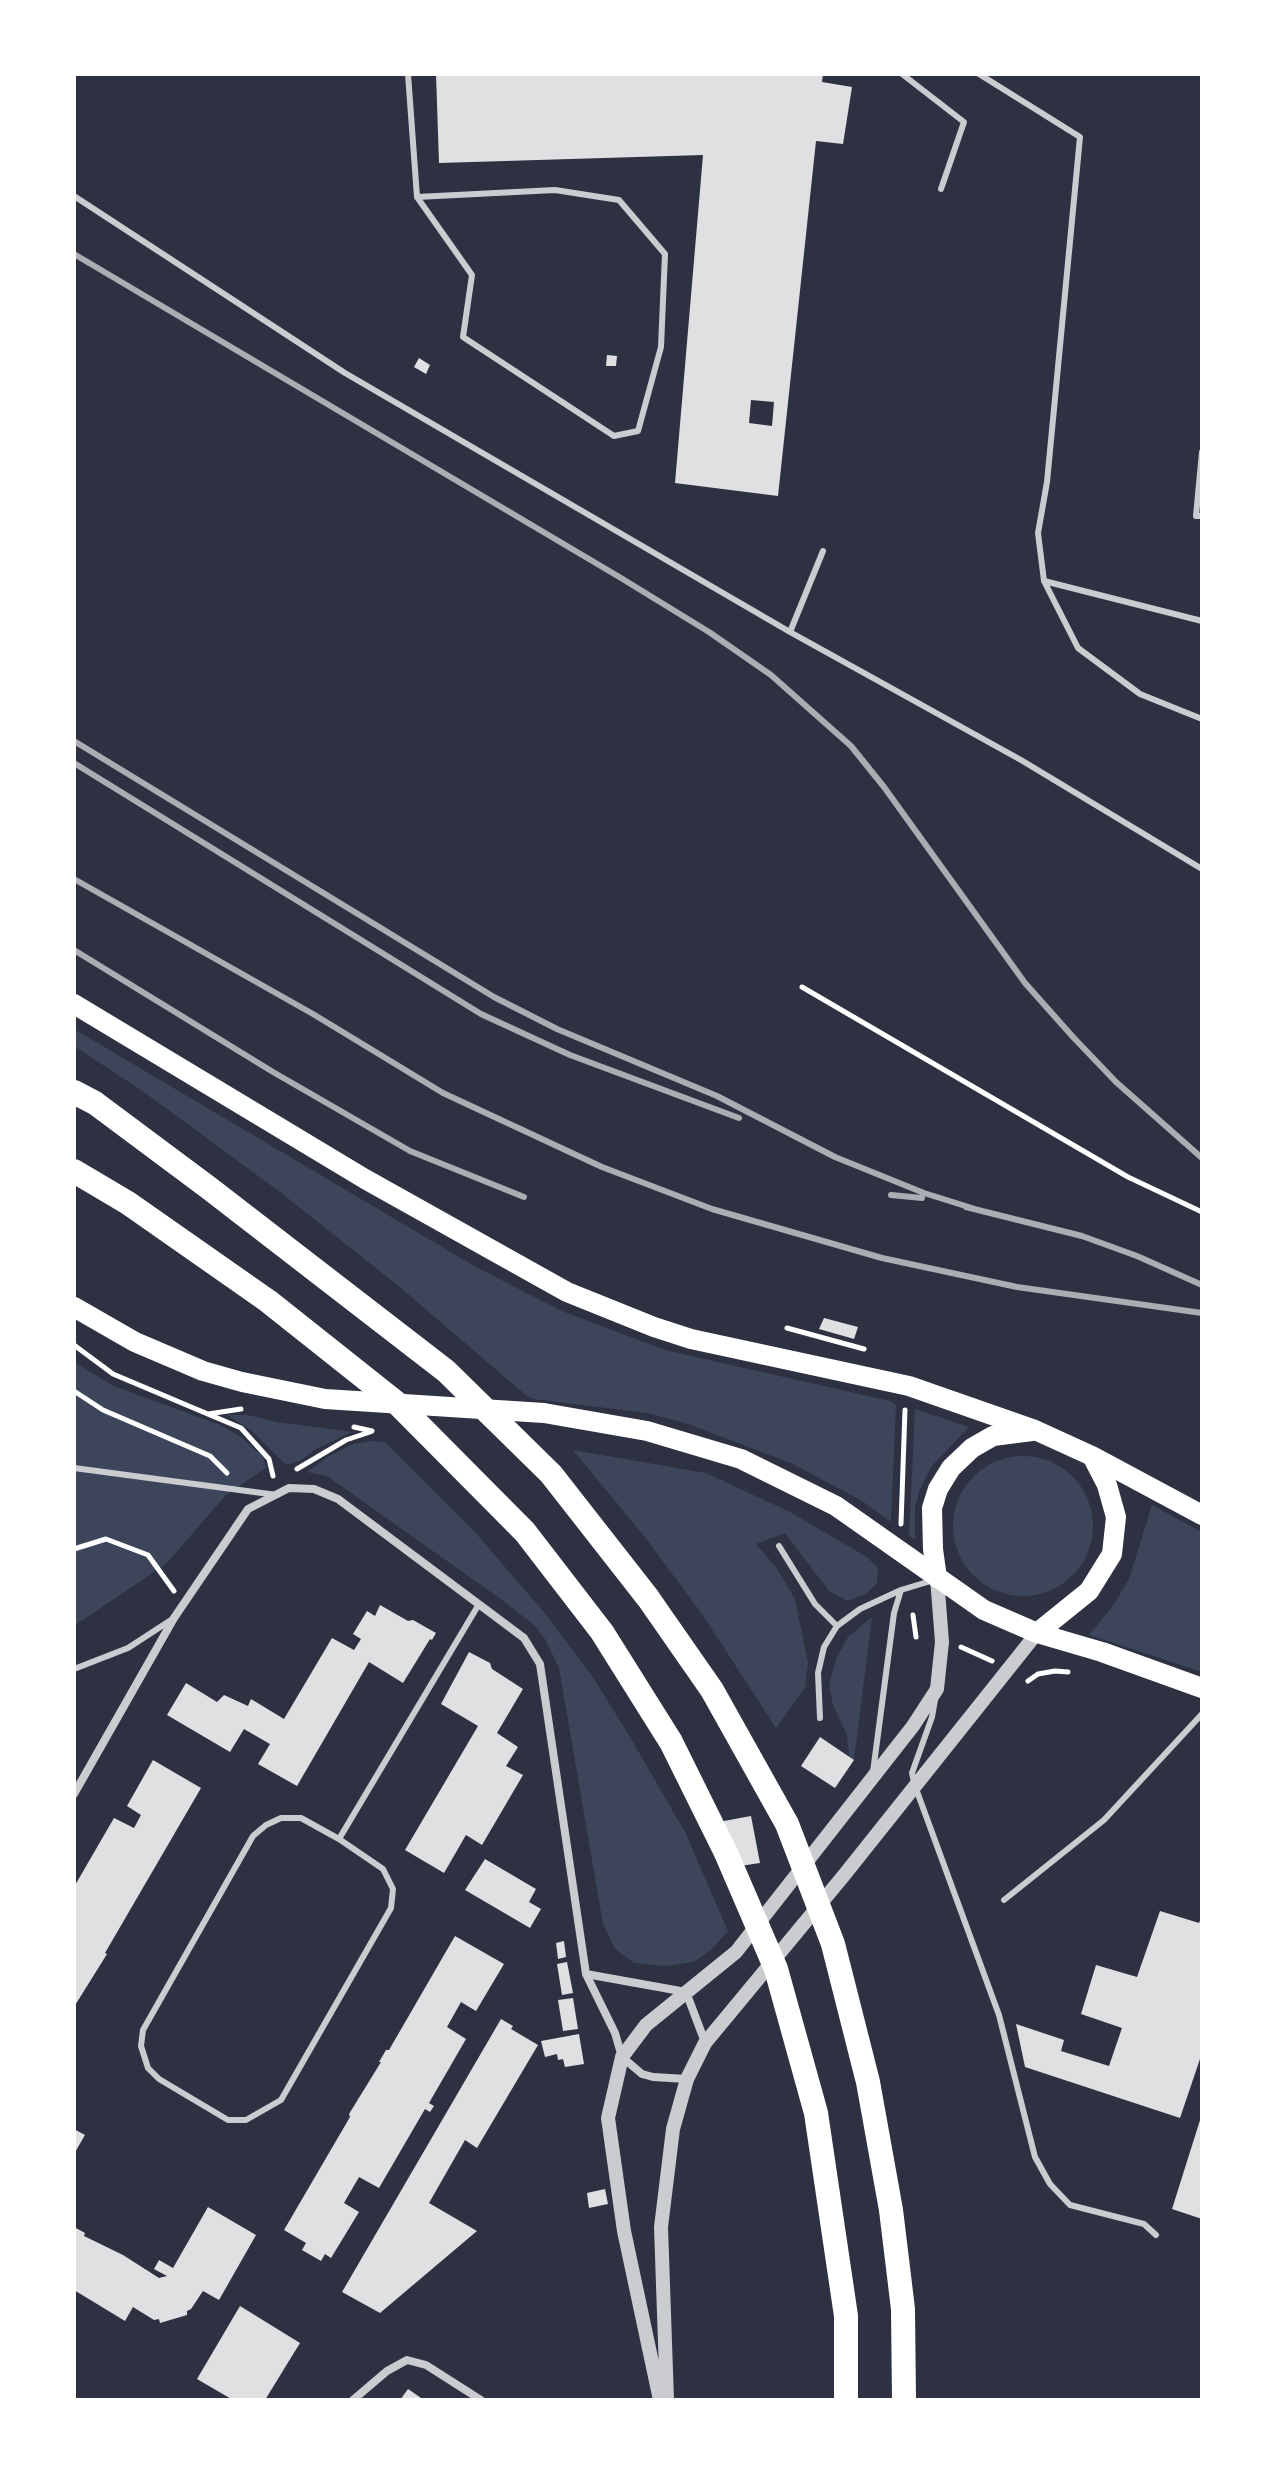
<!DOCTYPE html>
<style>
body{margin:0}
#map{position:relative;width:1276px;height:2474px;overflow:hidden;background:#2d3142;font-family:"Space Grotesk",sans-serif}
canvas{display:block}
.frame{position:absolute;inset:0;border:76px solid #fff;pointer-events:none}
</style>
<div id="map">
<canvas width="1276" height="2474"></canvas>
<div class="frame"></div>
</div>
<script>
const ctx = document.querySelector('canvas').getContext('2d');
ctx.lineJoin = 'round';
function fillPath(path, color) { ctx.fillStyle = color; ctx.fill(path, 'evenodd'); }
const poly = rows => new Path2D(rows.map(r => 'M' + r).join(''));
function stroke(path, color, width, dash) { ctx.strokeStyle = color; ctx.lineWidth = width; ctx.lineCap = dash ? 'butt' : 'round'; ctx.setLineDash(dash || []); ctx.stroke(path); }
fillPath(poly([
 [74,1029,476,1267,562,1311,665,1350,890,1401,896,1405,891,1522,862,1501,793,1464,688,1424,647,1413,533,1399,527,1396,401,1288,280,1192,141,1090,74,1046],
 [74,1362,114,1386,220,1425,241,1437,263,1457,266,1468,226,1495,166,1564,74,1626],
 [915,1409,969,1427,931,1467,920,1489,915,1507,915,1540,909,1535],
 [227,1415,248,1415,277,1422,352,1432,316,1449,300,1461,286,1465,251,1430],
 [372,1441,385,1442,474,1531,544,1612,593,1677,633,1742,686,1834,728,1931,712,1949,694,1962,665,1966,634,1963,615,1949,603,1924,559,1668,545,1639,534,1625,502,1600,327,1476,307,1472,329,1456,353,1444],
 [573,1450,706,1473,790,1512,867,1557,878,1568,877,1583,866,1594,848,1601,829,1591,785,1533,756,1544,776,1567,795,1599,808,1663,805,1688,776,1728,702,1614,644,1536],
 '953 1526a70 70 0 1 1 140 0a70 70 0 1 1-140 0Z',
 [1152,1505,1202,1532,1202,1672,1089,1635,1112,1607,1129,1579],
 [872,1617,854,1760,849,1756,847,1735,833,1705,829,1685,836,1659,848,1637]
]), '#3c4559');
fillPath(poly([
 [436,74,823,74,822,82,852,87,843,144,816,141,778,496,675,483,703,155,439,163],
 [751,400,774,402,772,426,749,423],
 [607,355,617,356,616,366,606,366],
 [419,358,430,365,426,374,414,367],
 [824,1318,858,1327,854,1339,819,1329],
 [380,1605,408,1621,413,1620,436,1633,432,1640,430,1639,403,1683,369,1662,297,1786,258,1764,270,1744,244,1729,230,1752,167,1715,186,1683,217,1702,224,1695,248,1706,251,1699,284,1719,332,1638,354,1650,361,1639,353,1634,367,1611,375,1616],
 [469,1652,490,1663,492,1669,523,1689,497,1733,518,1747,506,1766,523,1775,482,1845,466,1835,444,1873,405,1850,478,1726,441,1704],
 [820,1737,854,1760,835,1788,801,1766],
 [153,1760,201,1788,105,1953,107,1954,74,2007,74,1887,114,1818,134,1828,141,1815,127,1806],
 [751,1816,760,1863,727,1868,713,1823],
 [485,1859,536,1889,529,1902,541,1909,530,1928,465,1890],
 [1160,1911,1199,1923,1202,1916,1202,2053,1180,2118,1025,2067,1016,2024,1064,2040,1061,2051,1109,2066,1122,2028,1081,2014,1096,1965,1137,1977],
 [455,1936,504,1964,476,2011,461,2002,447,2027,466,2039,429,2103,434,2106,430,2112,425,2109,379,2188,359,2177,344,2203,359,2212,331,2258,325,2254,321,2261,302,2250,306,2243,284,2230,350,2117,349,2114,381,2062,379,2062,386,2050,389,2050],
 [564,1941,566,1957,558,1959,556,1943],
 [567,1962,573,1993,562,1995,557,1964],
 [573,1998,578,2029,563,2031,558,2000],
 [501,2019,513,2026,511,2029,538,2045,477,2148,465,2140,429,2203,477,2231,380,2313,342,2292],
 [579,2034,584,2064,565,2067,563,2059,558,2060,557,2054,545,2057,541,2041],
 [1201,2117,1202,2118,1202,2219,1172,2209],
 [74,2129,85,2135,74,2154],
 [605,2189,608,2204,589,2208,587,2193],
 [208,2207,256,2235,219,2300,203,2291,191,2309,187,2311,187,2315,160,2323,159,2319,154,2320,133,2307,125,2321,74,2290,74,2227,85,2233,84,2236,123,2255,159,2278,167,2276,154,2269,159,2260,173,2268],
 [240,2306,300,2343,265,2400,233,2400,197,2379],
 [408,2389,424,2400,400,2400]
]), '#e0e0e3');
stroke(poly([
 [802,987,1128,1177,1202,1212],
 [787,1328,864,1349],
 [74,1345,113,1374,241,1428,269,1459,273,1476],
 [74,1391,103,1410,210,1456,227,1473],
 [208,1414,241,1409],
 [354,1427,372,1431],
 [297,1469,346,1440,370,1432],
 [901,1524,905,1410],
 [74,1549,106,1539,148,1555,174,1591],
 [913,1615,916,1637],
 [961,1647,992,1661],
 [1028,1681,1038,1674,1055,1671,1068,1672]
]), '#fff', 5);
stroke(poly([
 [408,74,417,197,472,275,463,337,614,436,638,431,661,347,665,254,619,200,555,190,417,197],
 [902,74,964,122,941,189],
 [979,74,1080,137,1047,482,1038,533,1044,581,1078,648,1140,694,1202,719],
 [74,196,345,373,790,632,1021,760,1202,869],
 [1202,452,1196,516,1202,516],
 [1044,581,1202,621],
 [790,632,823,551],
 [74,1468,277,1495],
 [779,1546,815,1604,837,1626],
 [74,1669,128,1648,171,1620],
 [935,1700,932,1717,912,1773,915,1786,999,2015,1035,2157,1050,2184,1070,2205,1144,2224,1156,2235],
 [820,1718,818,1673,824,1647,837,1626,860,1609,901,1590,934,1580],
 [873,1772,894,1613,901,1590],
 [339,1839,383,1869,393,1889,391,1908,281,2100,246,2120,228,2120,159,2079,148,2068,141,2046,143,2030,253,1836,266,1825,281,1818,301,1818,339,1839,479,1604],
 [1004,1900,1104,1820,1202,1714]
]), '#caccd0', 6);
stroke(poly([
 [74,1794,174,1618,248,1509,289,1488,314,1489,338,1499,524,1638,540,1664,586,1974,615,2033,622,2057,642,2074,653,2077,687,2079],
 [586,1974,686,1992,705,2042],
 [353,2400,387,2371,407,2360,426,2365,481,2400]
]), '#caccd0', 8);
stroke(poly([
 [660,2400,624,2231,608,2118,622,2057,646,2025,736,1952,913,1726,937,1689,942,1642,937,1578],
 [667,2400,661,2227,673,2129,687,2079,705,2043,845,1874,1037,1633]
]), '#caccd0', 14);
stroke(poly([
 [74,1004,365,1179,567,1292,654,1327,691,1339,909,1386,1035,1430,1092,1456,1202,1515],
 [74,1307,135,1342,203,1371,242,1382,325,1399,544,1413,647,1431,741,1459,836,1506,984,1610,1037,1633,1102,1652,1202,1688],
 [937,1578,933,1549,932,1508,938,1489,951,1468,972,1448,993,1436,1032,1431],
 [1037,1633,1089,1591,1112,1554,1116,1517,1107,1485,1092,1456]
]), '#fff', 20);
stroke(poly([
 [74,1092,95,1103,209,1188,446,1371,551,1474,648,1598,712,1690,787,1824,833,1944,868,2082,891,2210,903,2309,904,2400],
 [74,1171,128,1203,268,1301,399,1405,525,1532,602,1632,671,1742,726,1853,776,1969,816,2113,846,2316,846,2400]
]), '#fff', 24);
stroke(poly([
 [74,254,621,578,709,632,771,675,851,746,884,787,1025,983,1073,1037,1116,1082,1202,1158],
 [74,741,494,997,557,1029,717,1096,835,1157,924,1193,975,1209],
 [74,763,481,1014,570,1055,739,1118],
 [74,879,313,1014,443,1093,602,1167,712,1209,882,1258,1017,1287,1202,1313],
 [74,950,273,1072,410,1151,524,1197],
 [891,1195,922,1198],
 [966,1207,1082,1236,1137,1256,1202,1285]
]), '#abadb3', 6);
</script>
